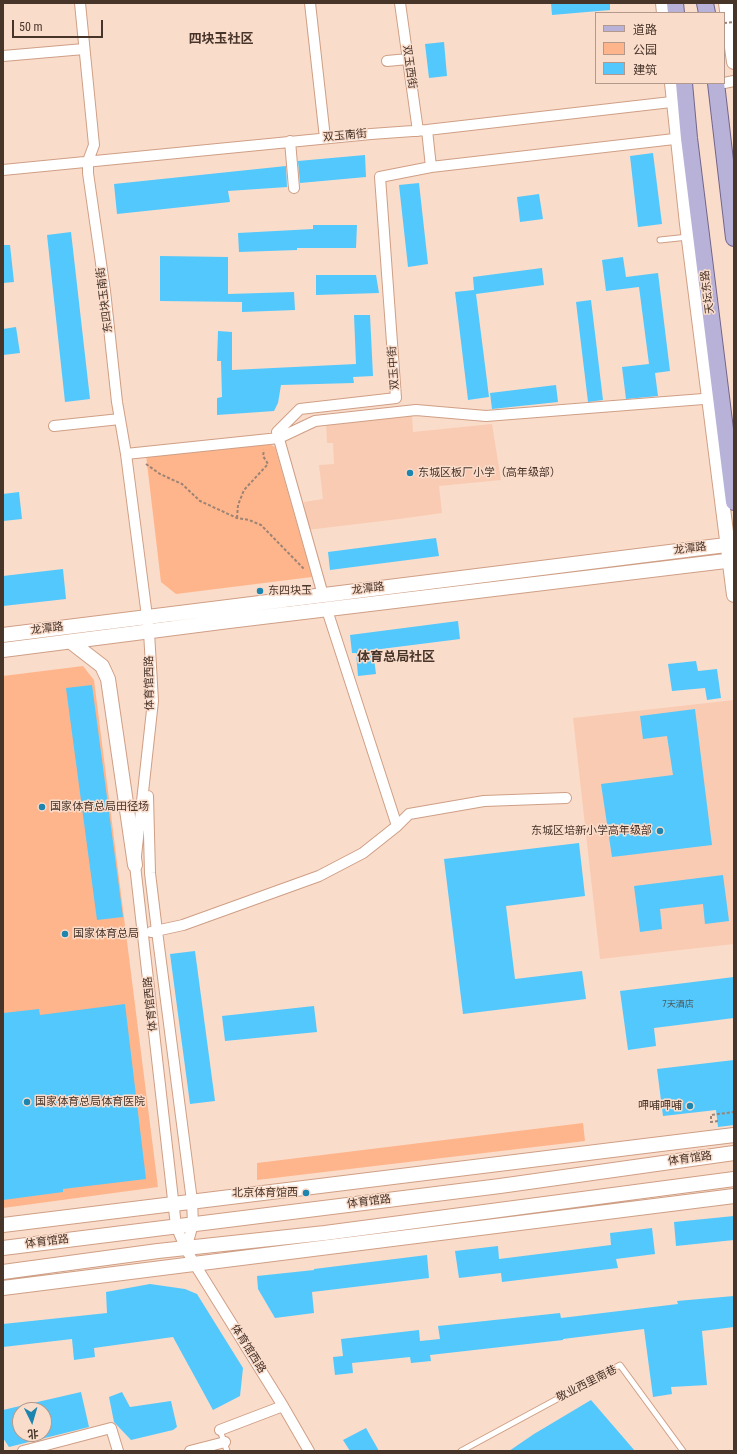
<!DOCTYPE html>
<meta charset="utf-8">
<style>
body{margin:0}
#map{position:relative;width:737px;height:1454px;overflow:hidden;background:#fadccb;font-family:"Roboto Condensed","Noto Sans SC",sans-serif}
canvas{display:block}
.frame{position:absolute;inset:0;border:4px solid #48352a;pointer-events:none}
.legend{position:absolute;left:595px;top:12px;width:130px;height:72px;box-sizing:border-box;background:#fadccb;border:1px solid #b3998b;margin:0;padding:5px 7px;list-style:none;font-size:12px;color:#48352a}
.legend li{display:flex;align-items:center;gap:8px;height:20px}
.legend b{width:20px;border:1px solid #b3998b}
.north{position:absolute;left:12px;top:1402px;width:40px;height:40px;box-sizing:border-box;background:#fadccb;border:1px solid #b3998b;border-radius:50%;rotate:175deg;font-size:11px;font-weight:700;line-height:16px;text-align:center;color:#48352a}
.north::after{content:'';display:block;margin:auto;width:14px;height:18px;background:#1d85ae;clip-path:polygon(50% 0,100% 100%,50% 72%,0 100%)}
.scale{position:absolute;left:12px;top:20px;width:91px;height:18px;box-sizing:border-box;border:2px solid #48352a;border-top:0;padding-left:5px;font-size:12px;line-height:14px;white-space:nowrap;color:#48352a;-webkit-text-stroke:3px #fadccb;paint-order:stroke}
</style>
<div id="map">
<canvas width="737" height="1454"></canvas>
<div class="frame"></div>
<ul class="legend">
<li><b style="height:5px;background:#b8b2d8"></b>道路</li>
<li><b style="height:11px;background:#feb58b"></b>公园</li>
<li><b style="height:11px;background:#53c8fc"></b>建筑</li>
</ul>
<div class="north">北</div>
<div class="scale">50 m</div>
</div>
<script>
const ctx = document.querySelector('canvas').getContext('2d');
ctx.lineJoin = 'round';
function fillPath(path, color) { ctx.fillStyle = color; ctx.fill(path, 'evenodd'); }
const poly = rows => new Path2D(rows.map(r => 'M' + r).join(''));
function stroke(path, color, width, dash) { ctx.strokeStyle = color; ctx.lineWidth = width; ctx.lineCap = dash ? 'butt' : 'round'; ctx.setLineDash(dash || []); ctx.stroke(path); }
function label(font, color, halo, rows, align = 'center') {
  ctx.font = font + ' "Roboto Condensed","Noto Sans SC",sans-serif'; ctx.lineWidth = 3; ctx.setLineDash([]); ctx.textBaseline = 'middle'; ctx.strokeStyle = halo; ctx.fillStyle = color; for (const [text, x, y, turn = 0] of rows) {
    ctx.save(); ctx.translate(x, y); ctx.rotate((+turn || 0) * Math.PI / 180); ctx.textAlign = isNaN(turn) ? turn : align; if (halo) ctx.strokeText(text, 0, 0); ctx.fillText(text, 0, 0); ctx.restore();
  }
}
fillPath(poly([
 [412,415,413,432,492,424,501,480,439,486,442,513,399,519,307,530,304,502,323,499,319,465,334,464,333,443,327,443,326,422],
 [734,700,734,944,600,959,573,718]
]), '#f9cbb2');
fillPath(poly([
 [267,443,275,447,312,577,176,594,161,582,146,455],
 [83,666,94,680,158,1187,3,1208,3,676],
 [583,1123,585,1141,257,1180,257,1163]
]), '#feb58b');
fillPath(poly([
 [551,3,610,3,610,10,552,15],
 [444,42,447,76,429,78,425,44],
 [653,153,662,224,638,227,630,156],
 [365,155,366,177,300,183,298,161],
 [286,166,287,187,228,191,230,202,117,214,114,184],
 [419,183,428,264,408,267,399,185],
 [539,194,543,219,520,222,517,197],
 [313,225,357,225,356,248,297,248,297,250,239,252,238,233,313,229],
 [71,232,90,399,65,402,47,235],
 [3,245,10,245,14,282,3,283],
 [160,256,228,257,228,294,294,292,295,310,242,312,242,302,160,301],
 [623,257,626,277,658,273,670,371,655,373,658,396,626,399,622,367,649,364,639,287,606,291,602,260],
 [542,268,544,285,476,294,489,397,468,400,455,292,474,290,473,277],
 [316,275,376,275,379,293,316,295],
 [591,300,603,400,588,402,576,302],
 [354,315,370,315,373,376,353,377,354,383,281,385,278,403,274,411,217,415,217,398,222,397,221,361,217,361,218,331,232,332,232,370,356,364],
 [16,327,20,353,3,355,3,329],
 [556,385,558,402,492,409,490,393],
 [19,492,22,519,3,521,3,494],
 [436,538,439,556,330,570,328,552],
 [63,569,66,599,3,606,3,576],
 [458,621,460,639,373,650,376,674,358,676,356,653,352,653,350,635],
 [696,661,698,671,717,669,721,698,707,700,705,688,672,691,668,664],
 [92,685,123,917,97,920,66,688],
 [695,709,712,845,612,857,601,784,673,775,667,736,643,739,640,716],
 [579,843,585,896,506,906,515,979,582,971,586,999,463,1014,444,859],
 [723,875,729,921,705,924,703,904,660,909,662,929,640,932,634,886],
 [195,951,215,1101,190,1104,170,954],
 [734,977,734,1018,654,1028,656,1046,628,1050,620,991],
 [125,1004,146,1179,63,1189,63,1192,3,1200,3,1013,39,1009,40,1015],
 [314,1006,317,1032,225,1041,222,1016],
 [734,1060,734,1125,718,1127,716,1110,663,1116,657,1069],
 [734,1216,734,1240,676,1246,674,1222],
 [652,1228,655,1254,616,1259,618,1268,502,1282,501,1273,459,1278,455,1251,498,1246,499,1259,611,1245,610,1233],
 [427,1255,429,1278,312,1292,314,1313,275,1318,258,1289,257,1276,314,1270,314,1269],
 [150,1284,185,1289,197,1294,243,1368,240,1396,213,1410,173,1337,94,1348,95,1357,74,1360,72,1339,3,1347,3,1324,107,1313,106,1292],
 [734,1296,734,1327,702,1331,707,1385,671,1387,672,1394,653,1397,644,1329,563,1339,563,1340,430,1355,431,1361,411,1363,410,1357,352,1363,353,1373,335,1375,333,1357,343,1356,341,1339,419,1330,420,1341,440,1339,438,1326,560,1313,561,1318,678,1304,677,1301],
 [81,1392,89,1427,9,1447,3,1438,3,1410,20,1406,20,1434,44,1434,44,1410,20,1410,20,1406],
 [122,1392,130,1407,171,1401,177,1427,173,1430,131,1440,114,1422,109,1397],
 [591,1400,635,1451,509,1451,534,1434],
 [366,1428,379,1451,350,1451,343,1440]
]), '#53c8fc');
const lane = poly([
 [660,240,688,237],
 [220,1430,227,1451],
 [461,1451,620,1365,683,1451]
]);
const street = poly([
 [80,3,94,145,88,161,88,173,105,291,117,402,126,454,149,632,153,701,135,865,176,1226,186,1249,194,1263,283,1406,309,1451],
 [310,3,325,138],
 [400,3,418,131],
 [3,56,84,49],
 [387,61,408,59],
 [724,83,734,81],
 [290,141,294,188],
 [431,167,683,138],
 [3,170,371,134,427,130,680,101],
 [54,426,120,419],
 [126,454,279,438,315,421,416,410,486,416,716,398],
 [323,595,277,432,300,409,396,398,380,177,431,167,427,130],
 [327,610,397,826],
 [148,796,150,873,157,931,192,1201,193,1224,186,1249],
 [151,932,183,925,319,876,363,853,397,826,409,814,484,801,566,798],
 [220,1430,283,1406],
 [23,1451,111,1428,118,1451],
 [190,1451,225,1442]
]);
const secondary = poly([
 [663,3,664,13],
 [726,3,734,62],
 [672,83,687,224,734,595],
 [3,635,734,544],
 [71,642,102,666,108,679,135,865],
 [3,650,229,621,734,560],
 [3,1225,734,1135],
 [3,1248,500,1186,734,1153],
 [3,1272,158,1251,325,1233,734,1179],
 [3,1288,734,1196]
]);
const primary = poly([
 [675,3,676,13],
 [705,3,707,13],
 [684,83,689,138,734,502],
 [716,83,734,238]
]);
stroke(lane, '#cf9f85', 7);
stroke(street, '#cf9f85', 12);
stroke(secondary, '#cf9f85', 16);
stroke(primary, '#72648a', 18);
stroke(poly([
 [146,464,160,474,182,484,200,501,237,518,249,520,261,525,305,570],
 [237,518,238,505,244,490,268,464,263,456,264,450],
 [718,1121,711,1122,711,1115,734,1112]
]), '#9b8375', 2, [3, 2]);
stroke(lane, '#fff', 5);
stroke(street, '#fff', 10);
stroke(secondary, '#fff', 14);
stroke(primary, '#b8b2d8', 16);
stroke(poly([
 [724,23,734,22]
]), '#9b8375', 2, [3, 2]);
for (const [x, y, r, color] of [
 [410,473,4,"#1d85ae"],
 [260,591,4,"#1d85ae"],
 [42,807,4,"#1d85ae"],
 [660,831,4,"#1d85ae"],
 [65,934,4,"#1d85ae"],
 [27,1102,4,"#1d85ae"],
 [690,1106,4,"#1d85ae"],
 [306,1193,4,"#1d85ae"]
]) { const dot = new Path2D(); dot.arc(x, y, r, 0, 2 * Math.PI); ctx.fillStyle = color; ctx.fill(dot); stroke(dot, '#fadccb', 1.5); }
label('9px', '#4b5a5e', null, [
 ["7天酒店",678,1005]
]);
label('11px', '#48352a', '#fadccb', [
 ["双玉西街",409,67,82],
 ["双玉南街",345,136,-5],
 ["天坛东路",708,292,-97],
 ["东四块玉南街",105,300,-97],
 ["双玉中街",394,368,-94],
 ["龙潭路",690,549,-7],
 ["龙潭路",368,589,-7],
 ["龙潭路",47,629,-7],
 ["体育馆西路",150,683,-91],
 ["体育馆西路",151,1004,-96],
 ["体育馆路",690,1159,-8],
 ["体育馆路",369,1202,-7],
 ["体育馆路",47,1242,-7],
 ["体育馆西路",248,1349,58],
 ["敬业西里南巷",587,1384,-27]
]);
label('11px', '#48352a', '#fadccb', [
 ["东城区板厂小学（高年级部）",418,473],
 ["东四块玉",268,591],
 ["国家体育总局田径场",50,807],
 ["东城区培新小学高年级部",652,831,"right"],
 ["国家体育总局",73,934],
 ["国家体育总局体育医院",35,1102],
 ["呷哺呷哺",682,1106,"right"],
 ["北京体育馆西",298,1193,"right"]
], 'left');
label('bold 13px', '#48352a', '#fadccb', [
 ["四块玉社区",221,40],
 ["体育总局社区",396,658]
]);
</script>
